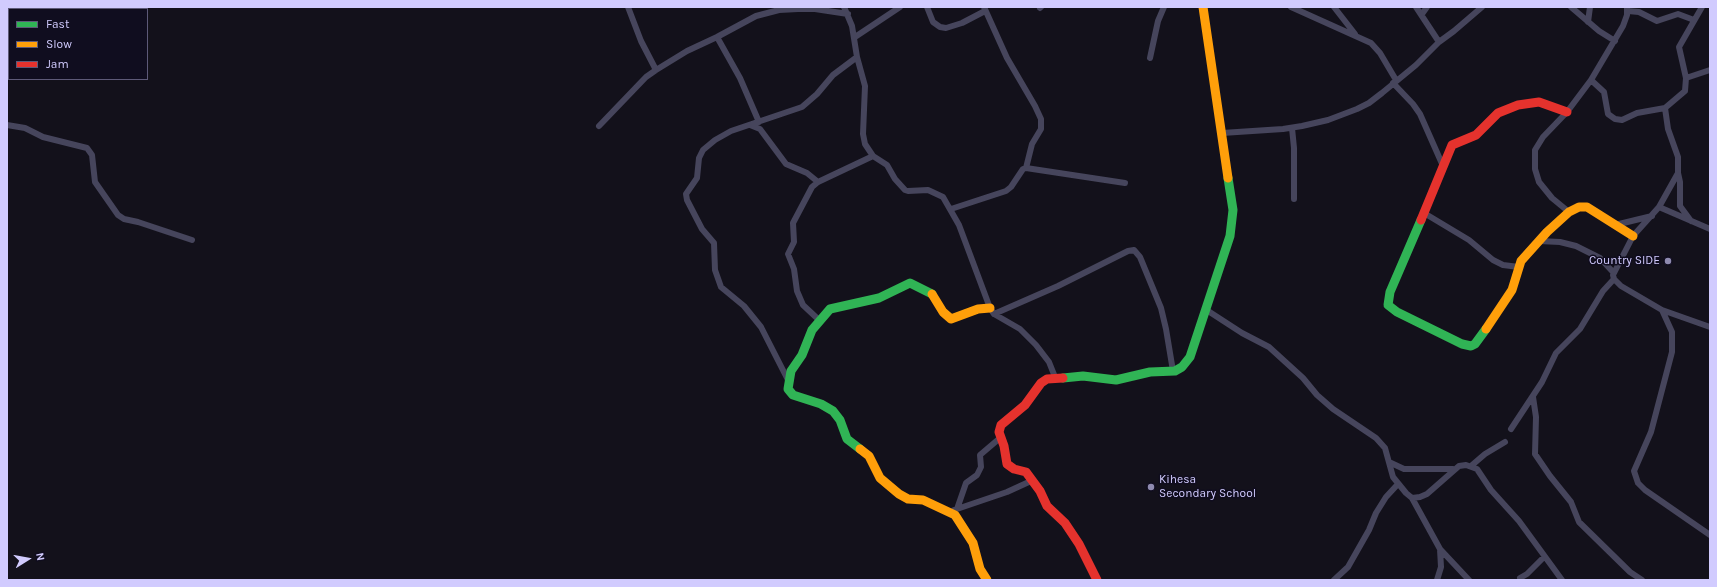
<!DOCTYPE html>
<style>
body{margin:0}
#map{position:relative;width:1717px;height:587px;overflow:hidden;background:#13111b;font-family:Karla,sans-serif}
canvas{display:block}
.frame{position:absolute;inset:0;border:8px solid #d1cbfe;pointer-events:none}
.legend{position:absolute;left:8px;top:8px;width:140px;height:72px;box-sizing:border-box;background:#100d1f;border:1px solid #5d5978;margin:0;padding:5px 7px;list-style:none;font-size:12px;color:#d1cbfe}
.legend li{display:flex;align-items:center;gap:8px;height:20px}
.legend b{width:20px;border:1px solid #5d5978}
.north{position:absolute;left:8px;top:539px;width:40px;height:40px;-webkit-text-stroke:3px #100d1f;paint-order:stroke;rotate:79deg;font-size:11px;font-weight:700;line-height:16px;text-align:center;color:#d1cbfe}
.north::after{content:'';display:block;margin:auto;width:14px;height:18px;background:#d1cbfe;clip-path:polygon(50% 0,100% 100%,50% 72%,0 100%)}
</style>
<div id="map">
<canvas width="1717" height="587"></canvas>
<div class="frame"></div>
<ul class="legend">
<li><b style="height:5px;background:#30b455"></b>Fast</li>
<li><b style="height:5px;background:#ff9f0a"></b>Slow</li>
<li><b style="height:5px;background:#e5322d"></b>Jam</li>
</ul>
<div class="north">N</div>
</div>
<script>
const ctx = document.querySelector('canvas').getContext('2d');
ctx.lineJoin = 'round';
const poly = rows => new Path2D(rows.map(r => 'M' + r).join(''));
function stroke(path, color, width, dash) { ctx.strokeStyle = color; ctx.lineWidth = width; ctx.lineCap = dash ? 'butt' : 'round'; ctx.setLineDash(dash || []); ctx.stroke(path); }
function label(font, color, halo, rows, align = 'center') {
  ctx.font = font + ' Karla,sans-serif'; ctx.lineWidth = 3; ctx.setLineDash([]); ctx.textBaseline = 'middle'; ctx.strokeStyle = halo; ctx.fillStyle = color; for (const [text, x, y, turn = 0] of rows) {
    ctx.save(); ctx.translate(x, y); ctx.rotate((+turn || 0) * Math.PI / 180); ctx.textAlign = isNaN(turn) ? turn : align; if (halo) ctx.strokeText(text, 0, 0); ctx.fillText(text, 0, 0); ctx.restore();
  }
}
stroke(poly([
 [628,7,641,41,656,70],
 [844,7,852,26,857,57,865,86,863,134,865,144,873,156,887,165,895,179,905,190,908,191,928,190,943,197,959,225,990,308,994,314,1020,329,1036,345,1049,362,1055,377],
 [927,7,933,22,940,27,946,28,962,23,985,11],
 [984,7,1007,58,1035,106,1041,119,1041,129,1032,144,1026,168],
 [1291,7,1371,43,1380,53,1396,80],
 [1334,7,1355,34],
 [1416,7,1439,42],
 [1571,7,1599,31,1615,41],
 [1702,7,1679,47,1686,78,1685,91,1665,108,1668,129,1678,157,1678,173,1659,207,1633,236,1613,275,1614,279,1621,286,1662,310,1710,327],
 [1040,8,1041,7],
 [1628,11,1639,12,1657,21,1678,14,1694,20],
 [1422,14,1427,7],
 [1588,22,1590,7],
 [717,37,740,78,759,122],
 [855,37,900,7],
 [1150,58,1158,21,1164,7],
 [1686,78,1710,70],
 [1591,80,1604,92,1608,114,1615,119,1622,120,1637,113,1665,108],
 [1393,83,1413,104,1420,114,1443,166],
 [7,125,25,128,43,137,87,148,92,155,95,182,118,215,124,219,138,222,192,240],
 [750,125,760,129,786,164,807,173,818,182],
 [599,126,646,77,656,70,687,51,717,37,756,16,779,10,798,9,815,9,848,14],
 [1292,128,1294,148,1294,199],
 [1222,133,1283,129,1302,126,1328,120,1357,109,1369,103,1382,93,1416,65,1439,42,1454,31,1482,7],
 [1678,173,1680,182,1680,206,1691,221],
 [1659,207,1710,229],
 [951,209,1006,191,1011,187,1023,169,1026,168,1125,183],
 [1569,212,1552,198,1539,182,1535,169,1535,150,1543,137,1567,112,1591,80,1623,26,1627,15,1627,7],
 [1424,213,1469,240,1493,260,1503,265,1519,267],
 [1615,225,1652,216],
 [1539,241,1560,242,1576,246,1600,258,1613,272],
 [1205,309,1242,333,1269,347,1303,378,1317,395,1333,409,1376,438,1385,448,1393,477,1406,493,1412,498,1420,497,1427,494,1459,466,1466,465,1477,469,1491,490,1519,521,1562,580],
 [1662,310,1672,332,1672,352,1651,432,1634,471,1638,483,1645,490,1710,535],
 [994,314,1058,286,1128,251,1134,250,1140,257,1161,308,1166,329,1173,371],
 [819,320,803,305,797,291,794,269,788,254,794,242,793,223,812,187,818,182,873,156],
 [789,382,761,327,744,306,721,287,715,270,714,243,702,229,687,200,686,194,697,178,699,158,703,150,715,140,731,131,802,107,817,94,833,75,857,57],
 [1533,397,1536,417,1535,454,1550,476,1571,502,1579,522,1630,572,1642,580],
 [1511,429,1542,382,1556,353,1580,329,1603,291,1614,279],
 [1389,462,1404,469,1453,469],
 [1471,466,1485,454,1505,442],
 [1412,498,1440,549,1441,567,1437,580],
 [957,509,966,483,977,475,981,467,980,455,1000,438],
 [954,510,1007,492,1031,481],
 [1440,549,1469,580],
 [1520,578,1527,574,1544,557],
 [1334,580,1348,567,1369,530,1376,513,1386,497,1398,484]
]), '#46455c', 6);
stroke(poly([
 [1421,220,1390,292,1388,305,1397,312,1462,344,1471,346,1475,344,1486,329],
 [1063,378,1083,376,1116,380,1150,372,1175,371,1182,367,1190,357,1230,236,1233,210,1228,178],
 [860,449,847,439,840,420,833,411,821,404,793,395,788,389,791,371,802,355,812,330,830,309,879,298,910,283,932,294]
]), '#30b455', 9);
stroke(poly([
 [1203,7,1228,178],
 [932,294,943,312,951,319,978,309,990,308],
 [1486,329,1512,290,1521,261,1547,232,1569,212,1579,207,1587,207,1633,236],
 [860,449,869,456,880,478,899,494,908,499,923,500,955,515,973,543,980,569,987,580]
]), '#ff9f0a', 9);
stroke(poly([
 [1421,220,1452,145,1476,135,1498,113,1518,105,1539,102,1567,112],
 [1063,378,1047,379,1041,383,1025,405,1001,425,999,432,1004,446,1007,464,1014,469,1026,472,1040,491,1047,506,1065,523,1079,544,1097,580]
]), '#e5322d', 9);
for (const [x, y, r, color] of [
 [1668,261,4,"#8e8aaf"],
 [1151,487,4,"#8e8aaf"]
]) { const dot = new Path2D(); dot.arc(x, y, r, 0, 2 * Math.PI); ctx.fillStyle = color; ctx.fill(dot); stroke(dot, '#100d1f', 1.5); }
label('12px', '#d1cbfe', '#100d1f', [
 ["Country SIDE",1660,261],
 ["Kihesa",1159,480,"left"],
 ["Secondary School",1159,494,"left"]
], 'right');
</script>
